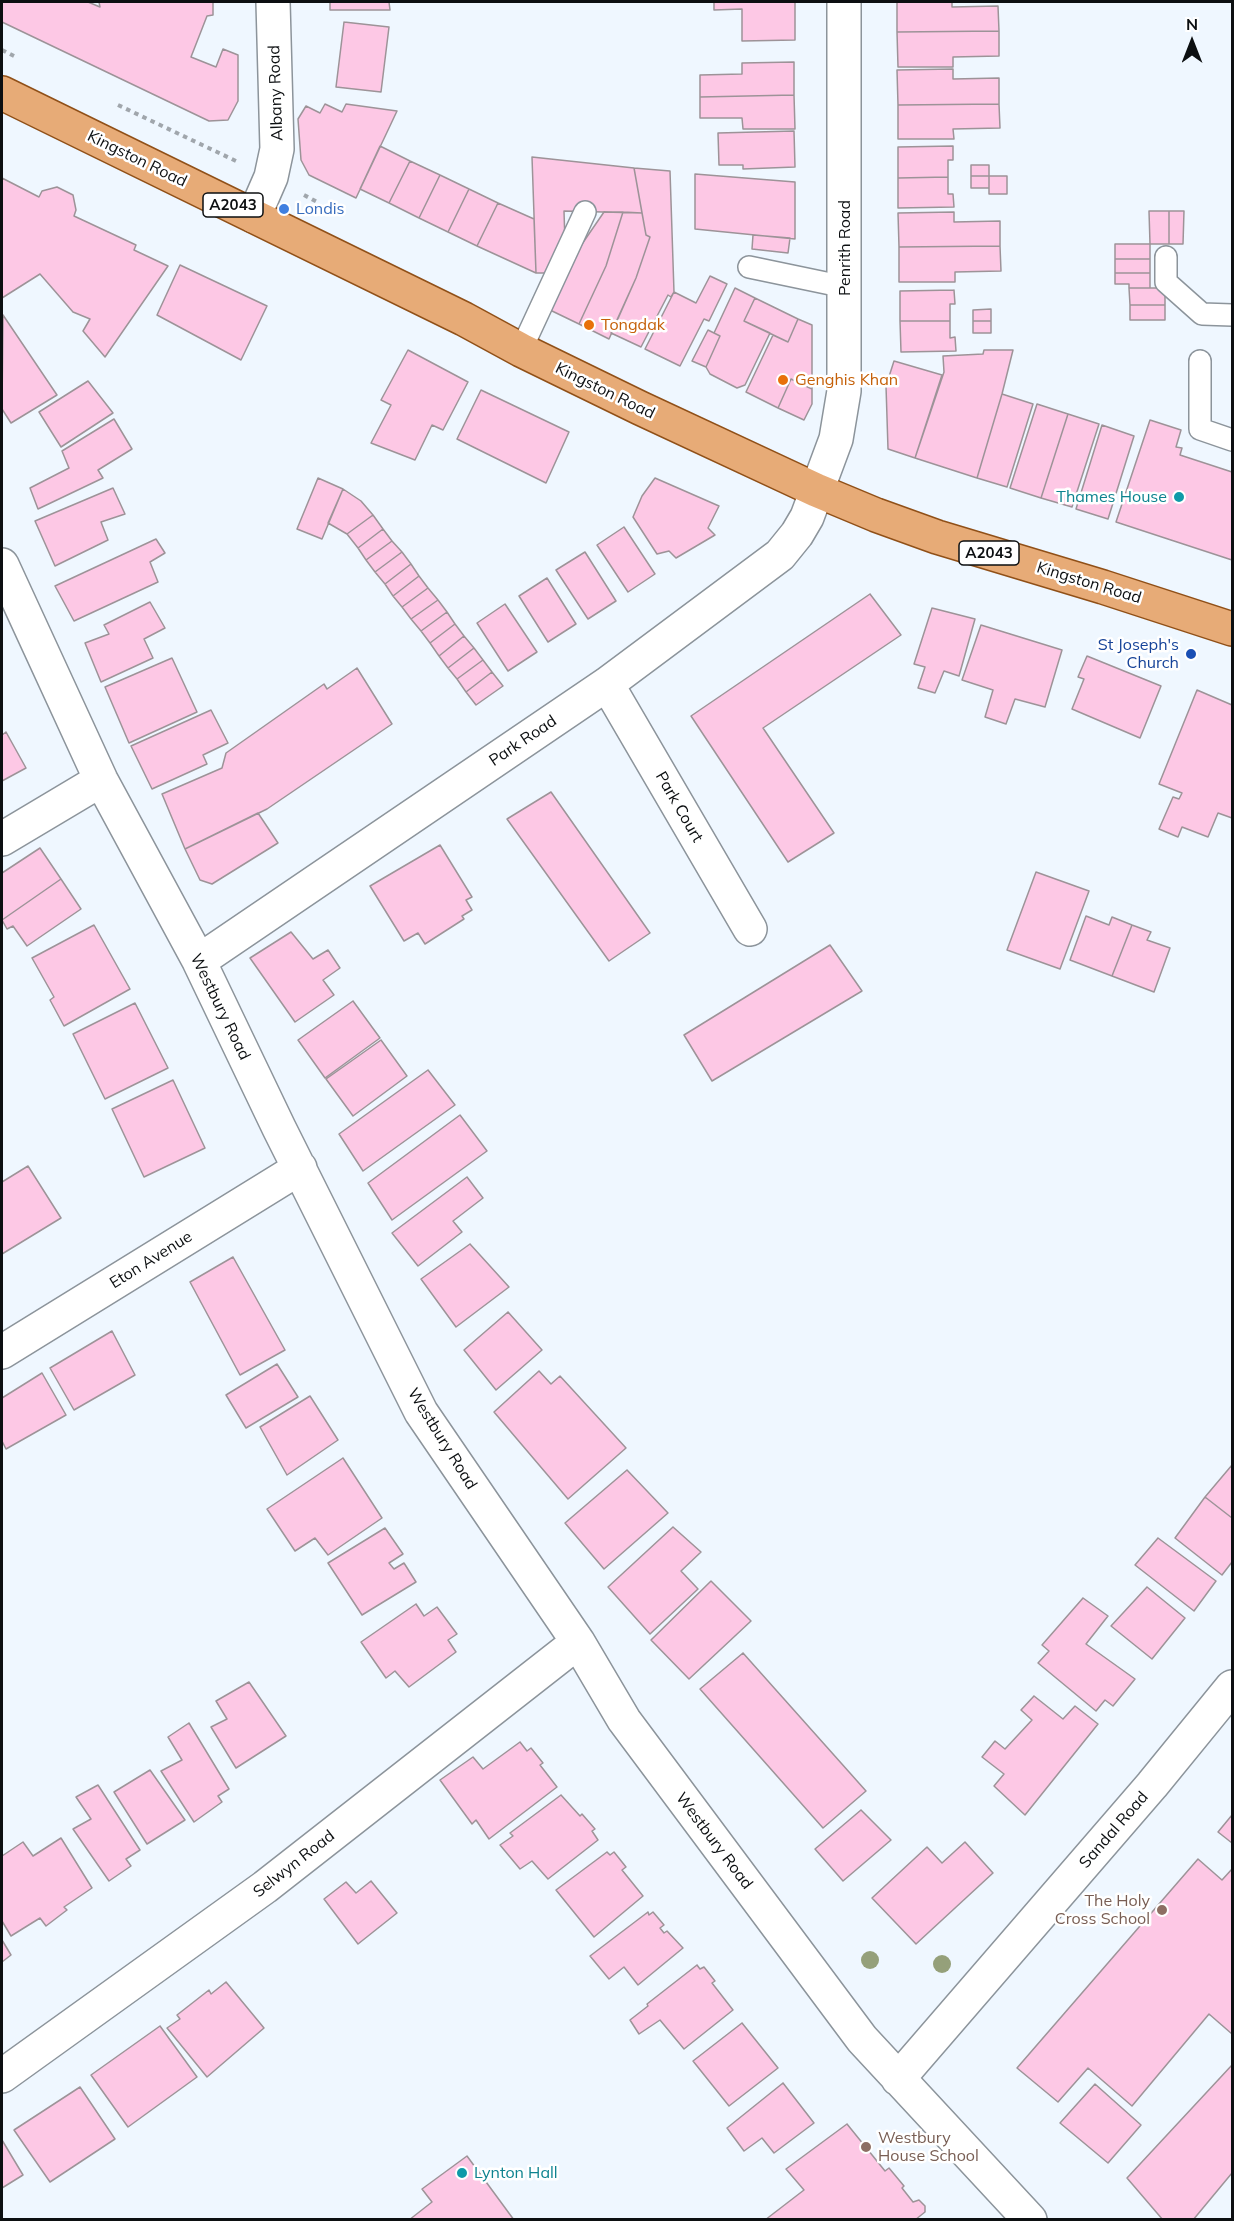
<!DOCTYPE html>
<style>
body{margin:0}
#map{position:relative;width:1234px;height:2221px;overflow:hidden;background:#eff7ff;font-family:Mulish,sans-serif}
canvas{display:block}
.frame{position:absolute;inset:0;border:3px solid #0c0f11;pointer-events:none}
.north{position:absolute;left:1162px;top:12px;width:60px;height:60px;-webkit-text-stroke:4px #fff;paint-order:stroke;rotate:0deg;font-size:16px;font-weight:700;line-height:24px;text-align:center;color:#0c0f11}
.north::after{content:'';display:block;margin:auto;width:21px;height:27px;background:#0c0f11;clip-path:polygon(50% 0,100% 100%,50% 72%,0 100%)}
</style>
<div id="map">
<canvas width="1234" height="2221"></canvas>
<div class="frame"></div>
<div class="north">N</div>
</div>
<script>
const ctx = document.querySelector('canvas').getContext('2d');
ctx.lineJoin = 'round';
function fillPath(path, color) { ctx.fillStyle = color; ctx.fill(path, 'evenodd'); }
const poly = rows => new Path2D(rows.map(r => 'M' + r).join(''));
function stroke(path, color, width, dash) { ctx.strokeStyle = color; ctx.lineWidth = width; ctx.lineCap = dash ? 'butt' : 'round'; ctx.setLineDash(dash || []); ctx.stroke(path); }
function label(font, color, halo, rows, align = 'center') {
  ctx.font = font + ' Mulish,sans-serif'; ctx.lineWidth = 5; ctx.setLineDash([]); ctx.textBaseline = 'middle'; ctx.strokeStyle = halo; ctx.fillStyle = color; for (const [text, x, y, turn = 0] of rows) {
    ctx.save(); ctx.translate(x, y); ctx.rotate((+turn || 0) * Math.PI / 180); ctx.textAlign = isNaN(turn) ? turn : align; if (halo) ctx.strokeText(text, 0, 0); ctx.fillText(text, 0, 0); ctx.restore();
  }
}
const building = poly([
 [2,2,88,2,100,7,99,2,213,2,213,15,207,16,191,57,216,67,223,49,238,55,238,101,228,120,209,121,2,22,2,2],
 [330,2,389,2,390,10,330,10,330,2],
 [714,2,795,2,795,40,742,41,742,9,714,10,714,2],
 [897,2,952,2,952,7,998,6,999,31,897,32,897,2],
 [344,22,389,27,381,92,336,87,344,22],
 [999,31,999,56,953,57,953,67,898,67,897,32,999,31],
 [794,62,794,95,700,97,700,75,742,74,742,63,794,62],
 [953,69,953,79,999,78,999,104,898,105,897,70,953,69],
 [794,95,795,129,743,129,742,118,700,118,700,97,794,95],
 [325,104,342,112,346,104,397,111,356,198,309,175,301,160,298,119,306,106,320,113,325,104],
 [999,104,1000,128,953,129,954,139,898,139,898,105,999,104],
 [794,131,795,167,743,169,743,165,719,165,718,133,794,131],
 [380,146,410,161,389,203,360,189,380,146],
 [953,146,953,160,948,160,948,177,898,178,898,147,953,146],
 [532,157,634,168,642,213,564,211,565,243,550,273,536,273,532,157],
 [410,161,440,175,419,218,389,203,410,161],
 [971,165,989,165,989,176,971,176,971,165],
 [634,168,670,171,674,292,671,297,668,295,641,347,611,333,636,278,650,237,646,235,634,168],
 [695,174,795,182,795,239,695,229,695,174],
 [440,175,469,189,448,232,419,218,440,175],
 [971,176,989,176,989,188,971,188,971,176],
 [989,176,1007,176,1007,194,989,194,989,176],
 [948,177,948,194,953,194,954,207,898,208,898,178,948,177],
 [2,178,39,197,42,191,57,187,73,195,76,210,74,216,136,245,134,250,168,266,105,357,83,331,90,319,73,312,40,274,2,298,2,178],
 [469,189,498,203,477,246,448,232,469,189],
 [498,203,534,219,536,273,477,246,498,203],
 [1149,211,1169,211,1169,244,1150,244,1149,211],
 [1169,211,1184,211,1183,244,1169,244,1169,211],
 [604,212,623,212,606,266,579,324,550,310,582,244,604,212],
 [623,212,642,213,646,235,650,237,636,278,609,339,579,324,606,266,623,212],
 [954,212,954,222,1000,221,1000,246,899,247,898,213,954,212],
 [753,235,790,238,788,253,752,249,753,235],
 [1115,244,1150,244,1150,259,1115,259,1115,244],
 [1000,246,1001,271,955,272,955,282,899,282,899,247,1000,246],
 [1115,259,1150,259,1150,273,1115,273,1115,259],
 [180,265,267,306,241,360,157,315,180,265],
 [1115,273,1150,273,1150,288,1129,288,1129,284,1115,284,1115,273],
 [710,276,727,284,709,321,704,319,680,366,645,349,674,292,696,303,710,276],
 [735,288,755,298,744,321,770,333,745,385,737,388,710,374,706,367,720,336,714,333,735,288],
 [1129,288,1165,288,1165,305,1130,305,1129,288],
 [954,290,955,304,950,304,950,321,900,321,900,291,954,290],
 [755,298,798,319,788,342,744,321,755,298],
 [1130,305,1165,305,1165,320,1130,320,1130,305],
 [991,309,991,321,973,321,973,310,991,309],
 [3,315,57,395,11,423,2,409,3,315],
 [798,319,812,325,812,389,791,379,778,408,746,392,773,335,788,342,798,319],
 [900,321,950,321,950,338,955,337,956,351,901,352,900,321],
 [973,321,991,321,991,333,973,333,973,321],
 [708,330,720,336,706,367,692,361,708,330],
 [408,350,468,382,443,430,432,425,415,460,371,443,391,405,381,400,408,350],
 [984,350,1013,350,1002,394,977,478,915,458,944,372,943,356,983,354,984,350],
 [894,361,942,375,915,458,888,449,886,386,894,361],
 [791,379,812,389,812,404,804,420,778,408,791,379],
 [88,381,113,413,61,447,39,412,88,381],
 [481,390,569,432,546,483,457,439,481,390],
 [1002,394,1033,404,1007,487,977,478,1002,394],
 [1037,404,1068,414,1041,498,1010,488,1037,404],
 [1068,414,1099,424,1072,507,1041,498,1068,414],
 [114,419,132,449,98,470,103,478,38,509,30,488,69,468,62,451,114,419],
 [1150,420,1181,430,1176,447,1182,448,1180,455,1232,472,1232,560,1116,522,1150,420],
 [1102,425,1134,436,1108,519,1076,509,1102,425],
 [318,478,343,489,322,539,297,529,318,478],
 [655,478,719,506,708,528,715,535,676,558,669,551,657,554,633,517,642,496,655,478],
 [113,488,125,514,101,522,108,540,55,566,35,521,113,488],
 [343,489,361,501,373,515,347,534,328,523,343,489],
 [373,515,383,529,358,548,347,534,373,515],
 [624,527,655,574,628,592,597,545,624,527],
 [383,529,392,541,366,560,358,548,383,529],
 [156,539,165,553,150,562,158,582,74,621,55,586,156,539],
 [392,541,402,552,375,572,366,560,392,541],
 [402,552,411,564,385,584,375,572,402,552],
 [585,552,616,601,588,619,556,570,585,552],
 [411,564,419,576,393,596,385,584,411,564],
 [419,576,428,588,402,607,393,596,419,576],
 [547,578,576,624,548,642,519,596,547,578],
 [428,588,438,600,411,619,402,607,428,588],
 [870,594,901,635,763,728,834,833,788,862,691,716,870,594],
 [438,600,447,612,421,631,411,619,438,600],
 [150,602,165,628,144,639,153,658,101,682,85,643,109,634,104,625,150,602],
 [505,604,537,652,508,671,477,623,505,604],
 [932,608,975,619,959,676,944,671,935,693,918,688,925,667,914,664,932,608],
 [447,612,455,624,430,643,421,631,447,612],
 [455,624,464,636,439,656,430,643,455,624],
 [981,625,1062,650,1045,707,1015,699,1006,724,985,717,993,690,962,680,981,625],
 [464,636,474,648,448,668,439,656,464,636],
 [474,648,483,660,457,679,448,668,474,648],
 [1087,656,1161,686,1140,738,1072,709,1084,679,1078,677,1087,656],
 [172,658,197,712,129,743,105,687,172,658],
 [483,660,492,672,466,692,457,679,483,660],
 [357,668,392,724,267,809,185,849,162,794,222,768,226,753,324,684,327,689,357,668],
 [492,672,503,686,476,705,466,692,492,672],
 [1197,690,1232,705,1232,818,1218,813,1208,837,1182,827,1178,837,1159,829,1173,797,1179,799,1182,793,1159,784,1197,690],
 [211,710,228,743,203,755,207,764,152,789,131,746,211,710],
 [6,732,26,768,2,781,2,735,6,732],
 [551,792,650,933,609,961,507,819,551,792],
 [258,813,278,843,212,884,200,880,185,849,258,813],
 [440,845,472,897,466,900,472,910,462,916,464,919,425,944,418,933,404,941,370,886,440,845],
 [40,848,61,879,2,920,2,873,40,848],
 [1036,872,1089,891,1060,969,1007,950,1036,872],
 [61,879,81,909,27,946,13,926,7,929,2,920,61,879],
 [1086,916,1109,925,1112,917,1132,925,1112,976,1070,960,1086,916],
 [94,925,130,989,64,1026,50,1000,54,997,32,958,94,925],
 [1132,925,1151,932,1147,940,1170,948,1154,992,1112,976,1132,925],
 [291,932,313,959,328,950,340,968,323,980,334,995,295,1022,250,958,291,932],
 [830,945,862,991,712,1081,684,1035,830,945],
 [353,1001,380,1038,325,1078,298,1040,353,1001],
 [135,1003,168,1068,105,1099,73,1034,135,1003],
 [381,1040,407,1076,353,1116,326,1079,381,1040],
 [428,1070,455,1105,363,1171,339,1134,428,1070],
 [173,1080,205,1148,144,1177,112,1109,173,1080],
 [460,1115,487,1151,392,1220,368,1183,460,1115],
 [28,1166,61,1218,2,1254,2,1182,28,1166],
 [467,1177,483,1198,453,1221,462,1232,418,1266,392,1233,467,1177],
 [470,1244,509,1287,456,1327,421,1279,470,1244],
 [233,1257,285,1350,240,1375,190,1282,233,1257],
 [508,1312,542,1350,496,1390,464,1350,508,1312],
 [112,1331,135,1375,74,1410,50,1368,112,1331],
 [277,1364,298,1397,246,1428,226,1395,277,1364],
 [539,1371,551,1384,560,1376,626,1448,568,1499,494,1412,539,1371],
 [42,1373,66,1415,6,1449,2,1441,2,1398,42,1373],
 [310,1396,338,1440,287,1475,260,1427,310,1396],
 [343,1458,382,1518,328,1555,315,1538,295,1551,267,1509,343,1458],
 [1232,1465,1232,1518,1205,1497,1232,1465],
 [627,1470,668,1513,604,1569,565,1523,627,1470],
 [1205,1497,1232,1518,1232,1562,1222,1575,1175,1538,1205,1497],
 [673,1527,701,1552,681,1571,698,1589,650,1634,608,1587,673,1527],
 [385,1528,403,1554,389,1563,394,1569,404,1563,416,1582,362,1615,328,1563,385,1528],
 [1158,1538,1216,1581,1194,1611,1135,1565,1158,1538],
 [711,1581,751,1621,689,1679,651,1640,711,1581],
 [1147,1587,1185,1618,1152,1659,1111,1626,1147,1587],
 [1083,1598,1108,1616,1086,1644,1135,1679,1113,1706,1105,1700,1096,1711,1038,1663,1049,1651,1042,1645,1083,1598],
 [416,1604,424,1616,437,1607,457,1634,448,1640,456,1652,409,1687,395,1671,386,1678,361,1642,416,1604],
 [743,1653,866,1791,823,1828,700,1689,743,1653],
 [249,1682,286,1736,236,1768,211,1727,227,1719,216,1701,249,1682],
 [1034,1696,1063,1719,1075,1706,1098,1724,1025,1815,994,1786,1004,1774,982,1757,995,1741,1005,1749,1032,1720,1021,1710,1034,1696],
 [189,1723,229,1789,218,1796,222,1802,194,1822,161,1771,182,1760,168,1737,189,1723],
 [520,1742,527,1751,531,1748,543,1763,540,1765,557,1787,489,1839,476,1820,472,1824,440,1780,473,1757,483,1769,520,1742],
 [150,1770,185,1820,147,1844,114,1792,150,1770],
 [98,1785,140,1850,126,1859,131,1866,109,1881,73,1829,91,1819,76,1797,98,1785],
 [561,1795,580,1816,582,1814,595,1829,592,1831,598,1840,548,1879,532,1861,520,1869,500,1845,513,1836,510,1833,561,1795],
 [861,1810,891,1840,843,1881,815,1849,861,1810],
 [1232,1815,1232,1843,1218,1832,1232,1815],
 [61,1838,92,1888,64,1907,67,1910,46,1926,40,1918,11,1936,2,1921,2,1856,23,1842,33,1856,61,1838],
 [965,1842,993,1873,916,1944,872,1898,927,1847,942,1863,965,1842],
 [607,1852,610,1855,614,1852,626,1867,622,1870,643,1896,594,1937,556,1890,607,1852],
 [1198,1859,1222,1880,1232,1869,1232,2034,1209,2014,1132,2106,1088,2068,1058,2102,1017,2068,1198,1859],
 [371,1881,397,1913,358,1944,324,1899,346,1882,356,1893,371,1881],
 [648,1912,649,1915,653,1912,664,1925,660,1928,664,1933,667,1931,683,1948,638,1985,624,1967,609,1979,590,1956,648,1912],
 [2,1940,11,1955,2,1962,2,1940],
 [697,1965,700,1969,704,1967,715,1981,712,1983,733,2010,684,2049,660,2020,639,2034,630,2020,648,2006,647,2004,697,1965],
 [226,1982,264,2028,207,2077,167,2028,180,2019,177,2015,209,1990,211,1994,226,1982],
 [742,2023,778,2068,729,2106,693,2061,742,2023],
 [160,2026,197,2077,128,2127,91,2075,160,2026],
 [1232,2065,1232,2173,1193,2220,1163,2220,1127,2178,1232,2065],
 [783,2083,814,2123,774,2153,762,2138,744,2151,727,2128,783,2083],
 [1095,2084,1141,2125,1108,2163,1060,2123,1095,2084],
 [80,2087,115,2139,50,2182,14,2130,80,2087],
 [847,2124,885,2171,889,2168,904,2186,902,2188,913,2202,919,2200,925,2206,925,2212,915,2220,765,2220,804,2190,786,2169,847,2124],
 [2,2140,23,2175,2,2188,2,2140],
 [467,2156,514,2220,409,2220,432,2202,422,2189,467,2156]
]);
fillPath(building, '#fdc8e5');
stroke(building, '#9d9398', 1.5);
const lane = poly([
 [1166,257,1166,282,1202,314,1232,315],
 [749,267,845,287],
 [521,350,585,212],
 [1200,361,1200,429,1232,440]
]);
const street = poly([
 [254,216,271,177,277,149,273,2],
 [2,565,101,780,199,961,279,1128,421,1412,578,1642,624,1720,862,2039,1030,2220],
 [607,684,750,929],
 [2,839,101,780],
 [199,961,607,684,780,555,797,534,807,517,836,439,844,391,844,2],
 [2,1352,300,1168],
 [2,2076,265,1887,578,1642],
 [898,2079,1152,1785,1232,1687]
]);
const primary = poly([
 [2,93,464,319,521,350,640,408,816,490,876,515,937,537,1103,587,1232,629]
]);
stroke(lane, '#8c949b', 24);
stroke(street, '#8c949b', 36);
stroke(primary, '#905018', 36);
stroke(poly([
 [2,50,14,56],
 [118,105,236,161],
 [304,195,319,203]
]), '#a0a6ac', 4, [4.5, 4.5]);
stroke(lane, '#fff', 21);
stroke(street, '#fff', 33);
stroke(primary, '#e7ab77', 33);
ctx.fillStyle = '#95a07a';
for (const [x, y] of [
 [870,1960],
 [942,1964]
]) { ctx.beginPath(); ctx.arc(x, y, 9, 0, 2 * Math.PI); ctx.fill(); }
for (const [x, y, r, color] of [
 [284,209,6,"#3f7fe0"],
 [589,325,6,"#e8710a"],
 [783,380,6,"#e8710a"],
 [1179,497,6,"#0f9aa8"],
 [1191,654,6,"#1a4fb4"],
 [1162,1910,6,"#8d6e63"],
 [866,2147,6,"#8d6e63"],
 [462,2173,6,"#0f9aa8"]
]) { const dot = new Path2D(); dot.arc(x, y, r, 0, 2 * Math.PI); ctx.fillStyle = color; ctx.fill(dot); stroke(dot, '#fff', 2); }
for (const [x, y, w] of [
 [233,205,60],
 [989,553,60]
]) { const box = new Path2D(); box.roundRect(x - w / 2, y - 12, w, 24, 4.5); ctx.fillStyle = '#fff'; ctx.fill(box); stroke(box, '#0c0f11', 1.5); }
label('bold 15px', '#0c0f11', null, [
 ["A2043",233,205],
 ["A2043",989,553]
]);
label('16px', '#0c0f11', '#fff', [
 ["Albany Road",276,93,-92],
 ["Kingston Road",137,159,26],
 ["Penrith Road",845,248,-90],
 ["Kingston Road",605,391,26],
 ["Kingston Road",1089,583,17],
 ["Park Road",523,741,-34],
 ["Park Court",679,807,60],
 ["Westbury Road",220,1007,64],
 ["Eton Avenue",151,1260,-32],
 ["Westbury Road",442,1439,58],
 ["Sandal Road",1114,1830,-49],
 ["Westbury Road",714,1841,53],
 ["Selwyn Road",294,1864,-38]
]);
label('16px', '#366cbe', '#fff', [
 ["Londis",296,209]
], 'left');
label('16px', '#c56008', '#fff', [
 ["Tongdak",601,325],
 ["Genghis Khan",795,380]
], 'left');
label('16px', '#0d838f', '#fff', [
 ["Thames House",1167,497],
 ["Lynton Hall",474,2173,"left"]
], 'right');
label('16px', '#164399', '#fff', [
 ["St Joseph's",1179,645],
 ["Church",1179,663]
], 'right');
label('16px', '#785e54', '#fff', [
 ["The Holy",1150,1901],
 ["Cross School",1150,1919],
 ["Westbury",878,2138,"left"],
 ["House School",878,2156,"left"]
], 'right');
</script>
